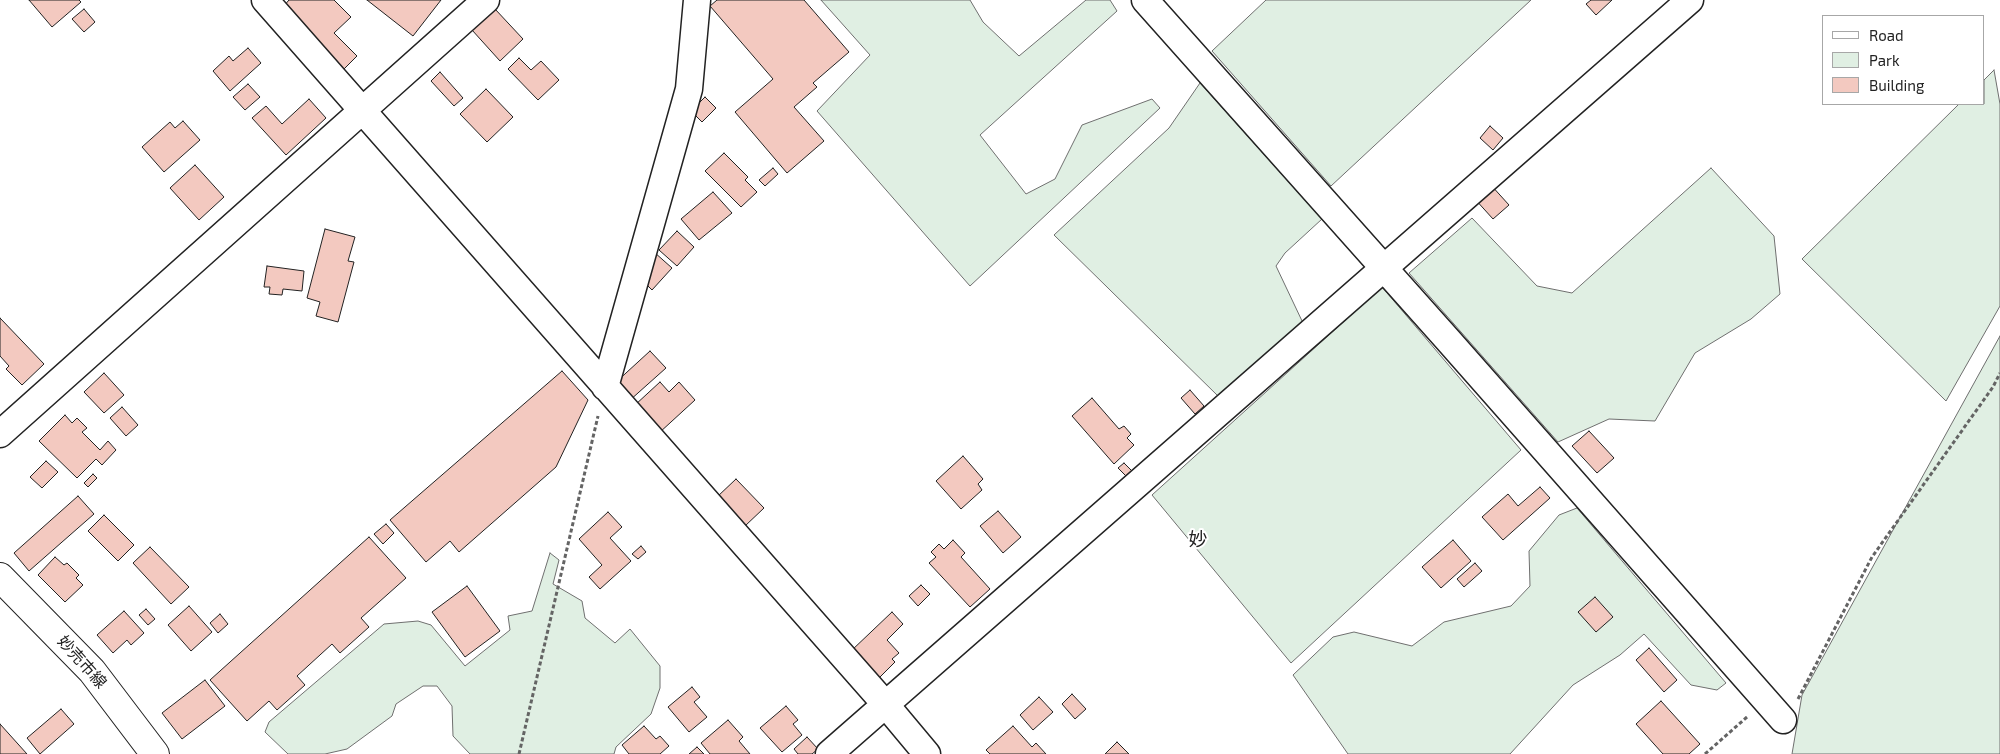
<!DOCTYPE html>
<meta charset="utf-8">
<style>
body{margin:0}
#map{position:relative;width:2000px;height:754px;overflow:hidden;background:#fff;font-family:"Exo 2",sans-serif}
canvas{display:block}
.legend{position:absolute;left:1822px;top:15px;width:162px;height:90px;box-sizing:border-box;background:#fff;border:1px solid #a7a7a7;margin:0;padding:6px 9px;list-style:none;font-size:15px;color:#222}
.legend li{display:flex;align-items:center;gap:10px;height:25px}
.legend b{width:25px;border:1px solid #a7a7a7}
</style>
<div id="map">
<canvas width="2000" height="754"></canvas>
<ul class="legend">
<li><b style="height:6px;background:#fff"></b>Road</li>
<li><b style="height:14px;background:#e0efe3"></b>Park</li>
<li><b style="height:14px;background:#f3c9c0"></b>Building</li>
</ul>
</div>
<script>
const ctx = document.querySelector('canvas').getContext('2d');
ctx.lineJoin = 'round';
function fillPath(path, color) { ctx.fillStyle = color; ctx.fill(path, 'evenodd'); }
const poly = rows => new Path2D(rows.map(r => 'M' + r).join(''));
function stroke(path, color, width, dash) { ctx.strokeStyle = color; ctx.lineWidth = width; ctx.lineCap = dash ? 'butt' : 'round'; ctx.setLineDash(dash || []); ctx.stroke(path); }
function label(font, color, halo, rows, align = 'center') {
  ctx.font = font + ' "Exo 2","Noto Sans JP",sans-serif'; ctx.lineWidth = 4; ctx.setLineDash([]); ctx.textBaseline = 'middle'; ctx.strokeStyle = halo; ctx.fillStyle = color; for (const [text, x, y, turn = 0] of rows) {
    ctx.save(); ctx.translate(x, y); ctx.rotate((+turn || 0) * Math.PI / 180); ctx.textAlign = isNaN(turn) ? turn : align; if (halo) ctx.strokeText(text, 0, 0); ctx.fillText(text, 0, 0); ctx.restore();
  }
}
const green = poly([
 [821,0,970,0,983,22,1019,56,1086,0,1110,0,1117,11,980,135,1026,194,1055,179,1082,125,1152,99,1160,108,970,286,817,111,870,55,821,0],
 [1266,0,1531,0,1331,186,1212,51,1266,0],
 [1994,70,2000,104,2000,306,1946,401,1802,259,1959,104,1984,104,1984,80,1994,70],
 [1200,83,1322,219,1285,253,1276,266,1303,323,1218,396,1054,235,1169,128,1200,83],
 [1711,168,1774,236,1780,294,1751,319,1695,353,1655,421,1609,419,1558,442,1409,273,1472,218,1537,286,1572,293,1711,168],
 [1382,287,1521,450,1291,663,1152,495,1382,287],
 [2000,336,2000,754,1792,754,1802,695,2000,336],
 [1577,508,1726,683,1717,690,1691,685,1644,634,1620,655,1573,685,1510,754,1348,754,1293,675,1333,637,1354,632,1412,646,1444,622,1511,606,1530,586,1529,551,1559,515,1577,508],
 [550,553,559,560,553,584,582,601,585,618,615,643,630,629,660,666,660,688,651,714,616,747,614,754,470,754,453,736,452,706,437,686,423,686,396,704,392,716,347,749,325,754,288,754,265,732,269,722,384,624,418,621,431,625,465,666,510,630,508,616,532,611,550,553]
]);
fillPath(green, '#e0efe3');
stroke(green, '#6f6f6f', 1);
const building = poly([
 [29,0,79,0,81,2,52,27,29,0],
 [289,0,334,0,351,17,334,33,357,56,344,69,283,7,289,0],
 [367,0,441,0,413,36,367,0],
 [717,0,804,0,849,52,813,83,817,87,794,107,824,141,787,173,735,112,773,79,710,6,717,0],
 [1591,0,1612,0,1596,15,1586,4,1591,0],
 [84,9,95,22,84,32,72,19,84,9],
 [495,9,523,39,500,61,472,30,495,9],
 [248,48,261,63,230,91,213,71,229,56,233,61,248,48],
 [519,58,531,70,541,61,559,80,538,100,508,69,519,58],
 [440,72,463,98,454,106,431,81,440,72],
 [248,84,260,97,245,110,233,97,248,84],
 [486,89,513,117,487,142,460,114,486,89],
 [705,97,716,108,702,122,691,111,705,97],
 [309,99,326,118,286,155,252,118,266,106,282,124,309,99],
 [183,121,200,140,164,172,142,147,170,122,175,128,183,121],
 [1490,126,1503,138,1493,150,1480,138,1490,126],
 [724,153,748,177,745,180,757,192,741,207,705,171,724,153],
 [195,165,224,197,199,220,170,188,195,165],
 [773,168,778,174,765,186,759,180,773,168],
 [1490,184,1509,205,1493,219,1474,198,1490,184],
 [713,192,732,213,699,240,681,219,713,192],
 [325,229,355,237,348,261,354,262,338,322,316,316,320,302,307,298,325,229],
 [677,231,694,247,677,266,659,250,677,231],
 [654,252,672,268,652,290,645,283,654,252],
 [267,266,304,271,302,291,283,289,282,295,269,294,270,287,264,287,267,266],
 [0,318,44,364,22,385,6,369,9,366,0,356,0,318],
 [650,351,666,368,629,401,614,384,650,351],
 [562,371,588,400,556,467,459,552,450,541,426,562,390,520,562,371],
 [104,373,124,395,104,413,84,392,104,373],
 [660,382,669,392,679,382,695,400,659,433,635,405,660,382],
 [1190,390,1204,406,1195,414,1181,398,1190,390],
 [1092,398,1119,429,1124,426,1131,434,1127,438,1134,445,1114,464,1072,416,1092,398],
 [122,407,138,425,126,436,110,418,122,407],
 [65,415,72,423,77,418,87,428,82,432,100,450,108,441,116,450,102,465,96,459,77,478,39,441,65,415],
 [1589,431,1614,458,1597,473,1572,446,1589,431],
 [963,456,983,479,978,484,982,490,961,509,936,481,963,456],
 [46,461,58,472,42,488,30,477,46,461],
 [1124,463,1134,473,1128,478,1118,468,1124,463],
 [93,474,97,478,88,487,84,483,93,474],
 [736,479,764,508,745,526,717,497,736,479],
 [1540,487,1550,498,1503,540,1482,517,1508,494,1518,506,1540,487],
 [78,496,94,514,29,571,14,553,78,496],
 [998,511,1021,537,1003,553,980,526,998,511],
 [608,512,622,527,610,538,631,561,600,589,589,577,602,565,579,539,608,512],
 [104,515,134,545,118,561,88,531,104,515],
 [386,524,394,533,383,544,374,534,386,524],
 [369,537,406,578,361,618,369,627,340,653,332,644,297,676,305,685,277,710,269,701,247,721,210,680,369,537],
 [953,540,965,553,961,557,990,589,970,607,929,563,936,557,931,552,939,544,944,549,953,540],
 [1453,540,1471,561,1441,588,1422,567,1453,540],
 [641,546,646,552,638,559,632,554,641,546],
 [150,547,189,587,171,604,133,563,150,547],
 [55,557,64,565,67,563,79,575,76,578,83,585,65,602,38,575,55,557],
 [1475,563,1482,571,1464,587,1457,579,1475,563],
 [921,585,930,594,918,606,909,596,921,585],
 [467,586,500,631,465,657,432,612,467,586],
 [1595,597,1613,617,1596,632,1578,612,1595,597],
 [189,606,212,632,191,651,168,625,189,606],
 [146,609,155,619,148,625,139,615,146,609],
 [124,611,144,633,131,645,127,640,113,653,97,635,124,611],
 [892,612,903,624,887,640,899,653,892,659,895,662,878,679,851,651,892,612],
 [220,614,228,624,218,633,210,623,220,614],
 [1649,648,1677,680,1664,692,1636,660,1649,648],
 [205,680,225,706,182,739,162,713,205,680],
 [692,687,700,697,694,702,707,717,689,732,668,707,692,687],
 [1072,694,1086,709,1075,719,1062,704,1072,694],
 [1039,697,1053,712,1033,730,1020,715,1039,697],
 [1661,701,1700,744,1689,754,1663,754,1636,724,1661,701],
 [786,706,798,720,793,724,802,735,782,752,760,728,786,706],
 [61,709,74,724,40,754,27,738,61,709],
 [728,720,743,737,739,741,750,754,710,754,701,743,728,720],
 [0,724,27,754,0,754,0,724],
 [644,726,656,739,660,736,669,746,660,754,629,754,622,745,644,726],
 [1013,726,1032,747,1036,743,1046,754,990,754,986,750,1013,726],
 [807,737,818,749,812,754,798,754,794,749,807,737],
 [1117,742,1129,754,1105,754,1117,742],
 [697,747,704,754,689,754,697,747]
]);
fillPath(building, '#f3c9c0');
stroke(building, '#222', 1);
const minor = poly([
 [265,0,886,705,927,754],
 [1145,0,1448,340,1783,720],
 [605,387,689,89,697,0],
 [0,434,486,0],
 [829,754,1690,0]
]);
const major = poly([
 [0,577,92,671,155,754]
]);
stroke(minor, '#222', 29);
stroke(major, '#222', 30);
stroke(poly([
 [1798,699,1872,557,1993,387,2000,373],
 [519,754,598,416],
 [1705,754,1747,717]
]), '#646464', 3, [4, 2.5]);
stroke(minor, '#fff', 26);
stroke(major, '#fff', 28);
label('16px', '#222', '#fff', [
 ["妙売市線",82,662,48]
]);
label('19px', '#222', '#fff', [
 ["妙",1198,540]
]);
</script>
